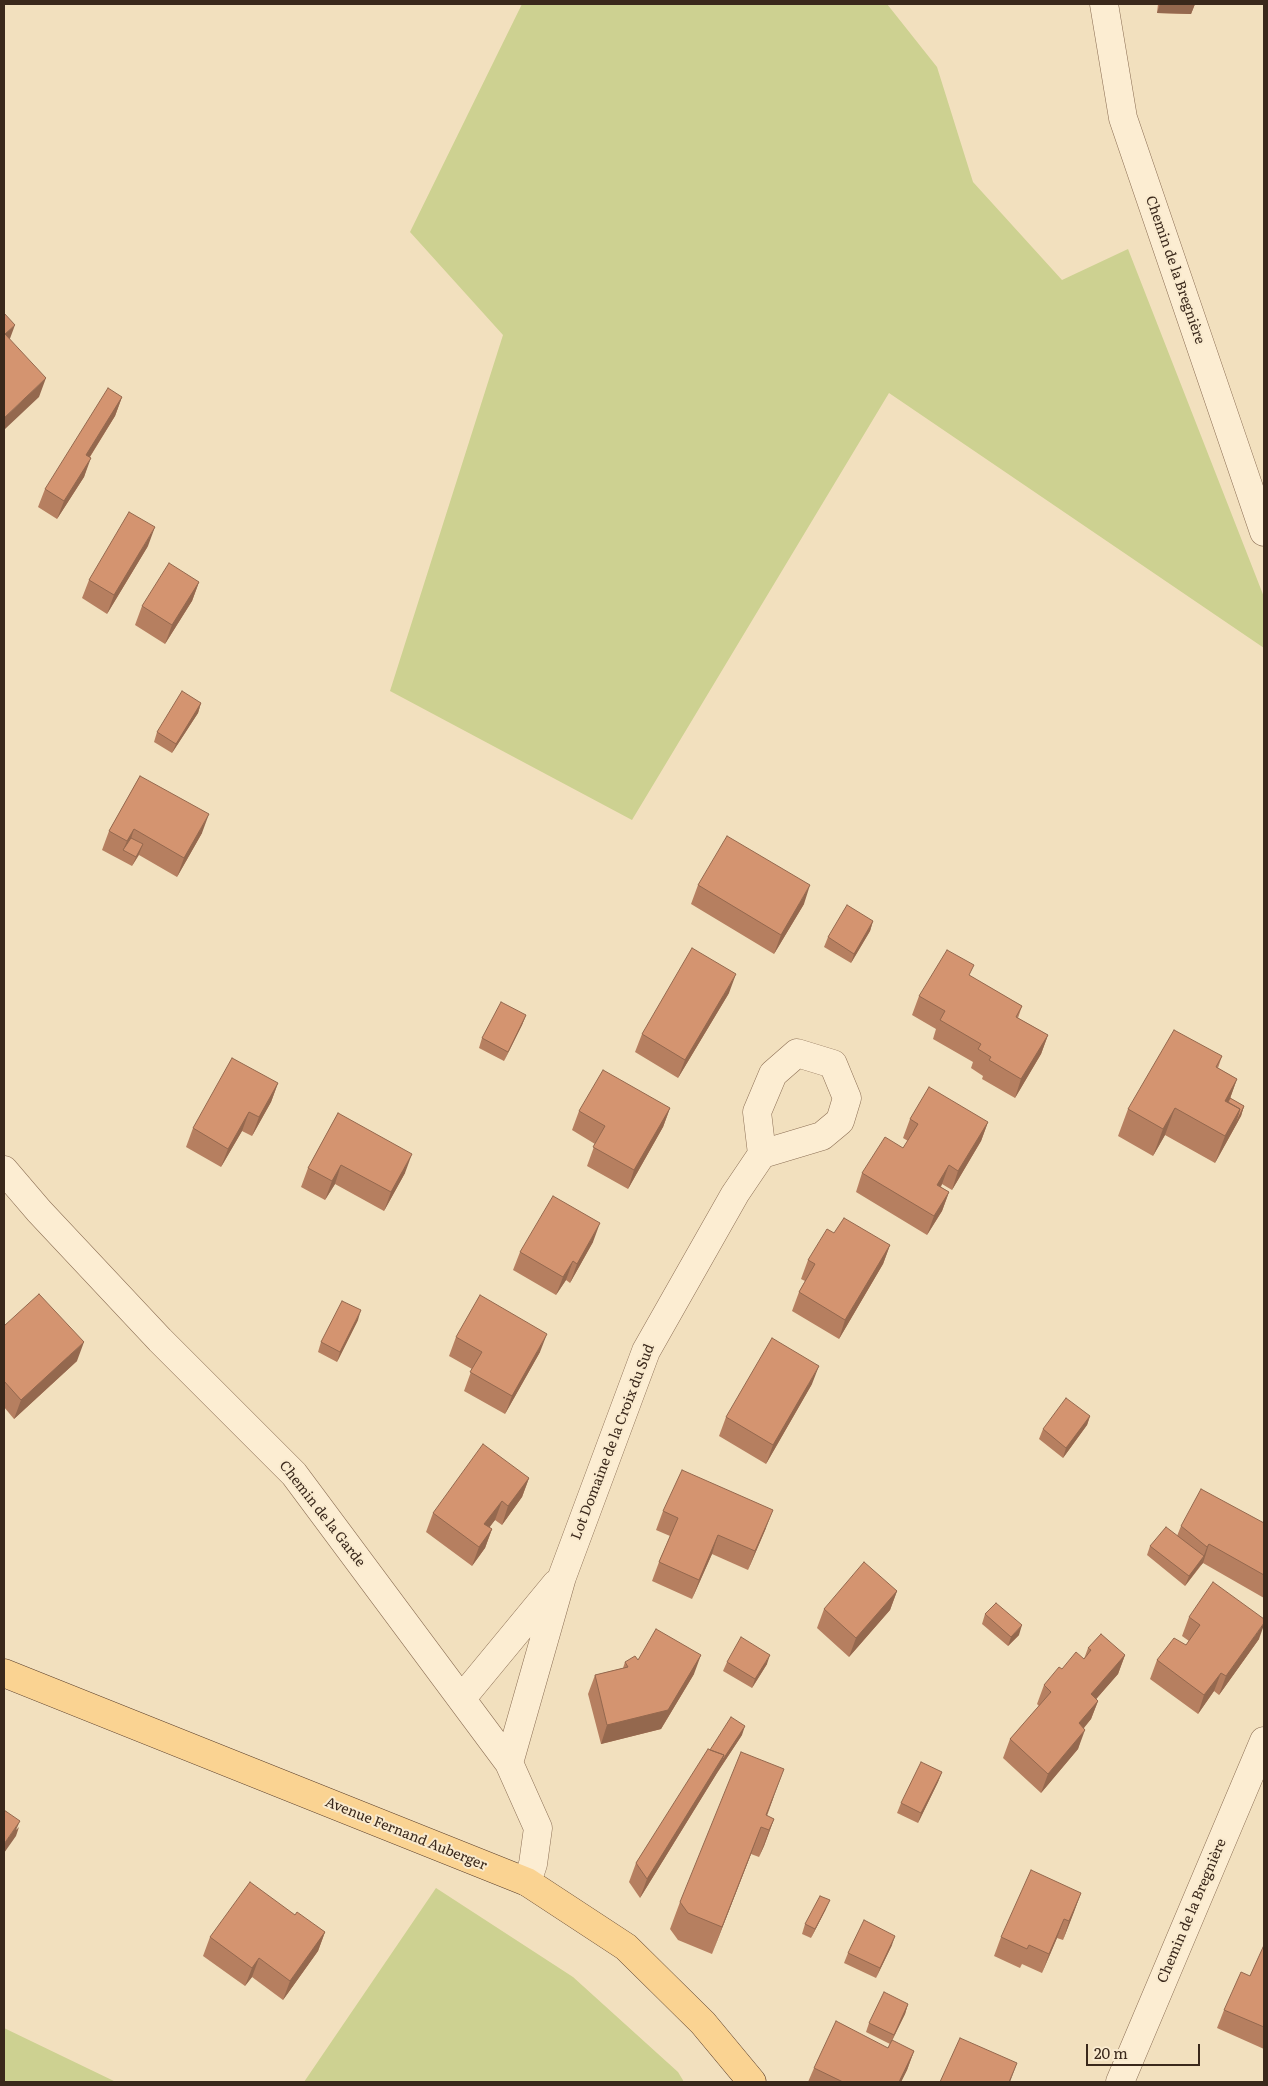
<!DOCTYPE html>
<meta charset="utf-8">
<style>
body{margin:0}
#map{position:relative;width:1268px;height:2086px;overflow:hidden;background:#f2e0be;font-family:Literata,serif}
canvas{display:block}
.frame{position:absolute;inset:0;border:5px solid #3a281b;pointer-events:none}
.scale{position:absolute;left:1086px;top:2044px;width:114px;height:22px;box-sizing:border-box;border:2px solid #3a281b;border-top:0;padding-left:6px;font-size:15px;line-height:18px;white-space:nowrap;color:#3a281b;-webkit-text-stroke:4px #f9eace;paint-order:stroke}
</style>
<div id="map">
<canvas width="1268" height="2086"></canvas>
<div class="frame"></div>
<div class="scale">20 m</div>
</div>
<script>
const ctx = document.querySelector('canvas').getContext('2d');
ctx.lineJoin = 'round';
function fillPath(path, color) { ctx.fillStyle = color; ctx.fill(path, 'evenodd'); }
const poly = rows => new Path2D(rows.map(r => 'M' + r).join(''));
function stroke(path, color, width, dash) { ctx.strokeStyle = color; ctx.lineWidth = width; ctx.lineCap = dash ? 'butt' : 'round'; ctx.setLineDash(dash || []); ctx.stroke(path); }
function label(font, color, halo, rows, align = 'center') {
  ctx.font = font + ' Literata,serif'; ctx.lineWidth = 4; ctx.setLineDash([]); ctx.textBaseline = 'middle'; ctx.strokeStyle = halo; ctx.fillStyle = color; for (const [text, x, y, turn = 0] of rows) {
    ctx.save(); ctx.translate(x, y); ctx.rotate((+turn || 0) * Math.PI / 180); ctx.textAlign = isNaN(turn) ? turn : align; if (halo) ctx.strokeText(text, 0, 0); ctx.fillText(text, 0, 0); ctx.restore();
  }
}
fillPath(poly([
 [522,4,887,4,937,67,973,182,1062,280,1128,249,1264,597,1264,648,889,393,632,820,390,691,503,335,410,232],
 [436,1888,573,1977,678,2072,684,2082,304,2082],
 [4,2028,116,2082,4,2082]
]), '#cdd191');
const minor = poly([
 [1104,4,1123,118,1264,532],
 [4,1170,39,1211,160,1340,294,1474,509,1763,538,1828,533,1864,527,1882],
 [462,1698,556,1584],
 [509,1763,562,1577,646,1351,735,1194,762,1154,822,1136,840,1121,847,1098,833,1064,797,1053,773,1074,757,1112,762,1154],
 [1120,2082,1264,1741]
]);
const major = poly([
 [4,1673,527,1882,626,1947,703,2023,752,2082]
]);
stroke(minor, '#8c6f55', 29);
stroke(major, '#593d2a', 29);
stroke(minor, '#fcedd2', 28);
stroke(major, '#fad392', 28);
fillPath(poly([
 [1158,4,1195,4,1191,14,1157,13],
 [122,397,115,416,90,457,84,477,57,519,38,507,45,489],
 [148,546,107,614,82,598,89,580],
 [199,582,192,601,165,644,135,625,142,606],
 [201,703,198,713,172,753,154,742,157,732],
 [140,776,202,833,177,877,139,855,132,866,102,850,109,831],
 [698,885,804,904,774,954,691,904],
 [873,921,870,931,851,963,824,947,828,937],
 [970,976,1022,1006,1018,1018,1048,1035,1041,1054,1015,1098,982,1079,983,1076,971,1068,973,1062,933,1039,936,1029,912,1015,919,996],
 [729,993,678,1078,635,1052,642,1034],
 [526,1015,522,1025,504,1061,479,1048,482,1038],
 [1222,1056,1218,1068,1237,1079,1230,1098,1244,1106,1241,1116,1215,1163,1165,1135,1153,1156,1118,1136,1128,1109],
 [278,1083,271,1102,252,1136,242,1131,221,1167,186,1147,193,1128],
 [670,1108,663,1127,628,1189,587,1166,595,1144,572,1130,579,1111],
 [338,1113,405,1173,384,1211,335,1184,325,1200,301,1187,308,1168],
 [910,1119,988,1122,981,1141,952,1190,942,1184,941,1187,949,1192,942,1211,927,1235,856,1192,862,1173,903,1148,908,1141,903,1138],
 [834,1233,890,1245,883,1264,839,1339,792,1311,799,1292,805,1281,801,1279,808,1260],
 [593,1242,570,1283,566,1280,556,1295,513,1270,520,1252],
 [358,1320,337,1362,318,1352,321,1342],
 [4,1326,77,1361,14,1419,4,1407],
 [456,1337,540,1352,505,1414,464,1391,472,1369,449,1356],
 [812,1384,766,1464,719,1436,726,1417],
 [1090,1416,1087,1425,1063,1458,1039,1439,1043,1429],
 [529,1478,522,1497,502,1525,495,1520,489,1527,492,1529,485,1548,472,1566,426,1532,433,1513],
 [663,1511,766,1528,748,1570,712,1554,692,1599,652,1581,659,1562,670,1536,656,1530],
 [1264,1523,1264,1598,1203,1563,1185,1586,1147,1555,1150,1546,1177,1536,1181,1526],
 [897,1591,890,1610,849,1657,817,1628,824,1609],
 [985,1614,1019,1635,1008,1646,982,1624],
 [1189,1617,1259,1639,1219,1695,1214,1691,1198,1714,1150,1679,1157,1660,1186,1645,1189,1641,1182,1636],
 [1088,1648,1125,1655,1118,1674,1096,1699,1098,1701,1091,1719,1084,1728,1078,1749,1041,1793,1003,1758,1010,1739,1039,1706,1037,1704,1044,1685,1062,1669,1084,1659],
 [638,1660,694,1674,661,1729,601,1744,588,1694,595,1675,623,1668,625,1662],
 [727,1662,767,1664,752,1688,723,1671],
 [742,1735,717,1773,640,1898,629,1882,636,1863,710,1750],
 [942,1772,938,1782,918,1823,897,1813,901,1803],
 [774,1796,767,1816,774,1819,764,1846,759,1857,751,1854,712,1954,678,1940,670,1929,680,1902],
 [1081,1893,1063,1940,1057,1938,1042,1973,1022,1964,1020,1968,994,1956,1001,1937],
 [826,1909,811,1938,802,1934,805,1924],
 [295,1915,325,1932,318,1951,283,2000,252,1977,245,1986,203,1956,210,1937],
 [892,1945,876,1978,844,1963,848,1953],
 [1264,1945,1264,2049,1217,2028,1224,2010,1250,1976],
 [908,2004,905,2014,892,2041,914,2051,907,2070,901,2082,808,2082,814,2068,888,2048,890,2044,866,2032,869,2023]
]), '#b67f60');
fillPath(poly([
 [1160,4,1195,4,1191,14,1157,13],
 [15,325,8,344,5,334],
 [46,378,39,397,4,430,4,418],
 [122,397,115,416,79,474,86,455],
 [91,458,84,477,57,519,64,501],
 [155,527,148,546,107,614,114,595],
 [199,582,192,601,165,644,172,625],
 [201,703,198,713,172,753,176,744],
 [209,814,202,833,177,877,184,858],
 [134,829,128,848,123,850,127,841],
 [143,844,139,854,132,866,136,857],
 [810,885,804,904,774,954,781,935],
 [873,921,870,931,851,963,854,954],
 [736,974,729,993,678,1078,685,1060],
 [526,1015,522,1025,504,1061,508,1052],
 [1048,1035,1041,1054,1015,1098,1021,1079],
 [1237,1079,1227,1107,1225,1101],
 [278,1083,271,1102,252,1136,259,1117],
 [1244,1106,1241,1116,1215,1163,1225,1136,1240,1109],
 [670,1108,663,1127,628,1189,634,1170],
 [1175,1108,1165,1135,1153,1156,1163,1129],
 [249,1112,242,1131,221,1167,228,1149],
 [988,1122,981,1141,952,1190,958,1171],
 [412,1154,405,1173,384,1211,391,1192],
 [341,1165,335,1184,325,1200,332,1181],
 [949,1165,942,1184,930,1204,937,1185],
 [949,1192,942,1211,927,1235,934,1216],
 [600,1223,593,1242,570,1283,577,1264],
 [890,1245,883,1264,839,1339,845,1320],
 [573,1261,566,1280,556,1295,563,1277],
 [361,1310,358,1320,337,1362,340,1352],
 [547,1334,540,1352,505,1414,512,1396],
 [84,1342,77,1361,14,1419,21,1400],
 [819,1366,812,1384,766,1464,773,1445],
 [1090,1416,1087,1425,1063,1458,1066,1448],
 [529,1478,522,1497,502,1525,508,1506],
 [502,1501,495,1520,478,1543,484,1524],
 [773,1510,766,1528,748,1570,755,1551],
 [492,1529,485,1548,472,1566,479,1547],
 [718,1535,712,1554,692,1599,699,1580],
 [1209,1544,1203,1563,1200,1566,1207,1547],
 [1204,1556,1200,1566,1185,1586,1189,1576],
 [897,1591,890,1610,849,1657,856,1638],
 [1264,1623,1264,1625,1259,1639,1219,1695,1226,1676],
 [1022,1625,1019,1635,1008,1646,1011,1637],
 [701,1655,694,1674,661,1729,601,1744,607,1725],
 [770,1655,767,1664,752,1688,755,1679],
 [1125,1655,1118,1674,1084,1713,1091,1694],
 [1221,1673,1214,1691,1198,1714,1204,1695],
 [1098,1701,1091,1719,1072,1742,1079,1723],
 [745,1726,742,1735,717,1773,640,1898,647,1879,724,1755],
 [1085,1730,1078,1749,1041,1793,1048,1774],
 [784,1769,774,1796,762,1827,766,1815],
 [942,1772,938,1782,918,1823,921,1813],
 [774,1819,764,1846,759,1857,769,1830],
 [20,1821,16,1830,19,1827,16,1836,4,1853,4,1844],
 [761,1827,751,1854,712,1954,722,1927],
 [1081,1893,1074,1912,1063,1940,1069,1921],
 [830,1900,826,1909,811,1938,815,1929],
 [1064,1919,1057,1938,1042,1973,1049,1954],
 [325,1932,318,1951,283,2000,290,1981],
 [895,1936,892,1945,876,1978,880,1968],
 [259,1958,252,1977,245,1986,252,1968],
 [908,2004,905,2014,890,2044,894,2035],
 [914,2051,907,2070,901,2082,899,2082],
 [1017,2063,1010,2082,1009,2082]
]), '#94684e');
const building = poly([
 [4,313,15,325,5,334,46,378,4,418,4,313],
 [108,388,122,397,86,455,91,458,64,501,45,489,108,388],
 [129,512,155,527,114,595,89,580,129,512],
 [169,563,199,582,172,625,142,606,169,563],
 [182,691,201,703,176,744,157,732,182,691],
 [140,776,209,814,184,858,134,829,127,841,109,831,140,776],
 [727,836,810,885,781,935,698,885,727,836],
 [131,838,143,844,136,857,123,850,131,838],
 [847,905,873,921,854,954,828,937,847,905],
 [692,948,736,974,685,1060,642,1034,692,948],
 [947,950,974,965,969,975,1022,1006,1016,1017,1048,1035,1021,1079,989,1060,991,1057,978,1049,981,1044,940,1020,945,1011,919,996,947,950],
 [501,1002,526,1015,508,1052,482,1038,501,1002],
 [1174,1030,1222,1056,1216,1067,1237,1079,1225,1101,1240,1109,1225,1136,1175,1108,1163,1129,1128,1109,1174,1030],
 [232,1058,278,1083,259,1117,249,1112,228,1149,193,1128,232,1058],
 [603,1070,670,1108,634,1170,593,1147,605,1126,579,1111,603,1070],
 [929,1087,988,1122,958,1171,949,1165,937,1185,949,1192,934,1216,862,1173,885,1137,903,1148,918,1124,910,1119,929,1087],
 [1230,1098,1244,1106,1234,1127,1240,1109,1228,1102,1230,1098],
 [338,1113,412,1154,391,1192,341,1165,332,1181,308,1168,338,1113],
 [553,1196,600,1223,577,1264,573,1261,563,1277,520,1252,553,1196],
 [844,1218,890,1245,845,1320,799,1292,815,1264,808,1260,827,1229,834,1233,844,1218],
 [39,1294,84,1342,21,1400,4,1381,4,1326,39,1294],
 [480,1295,547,1334,512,1396,470,1372,482,1352,456,1337,480,1295],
 [342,1301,361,1310,340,1352,321,1342,342,1301],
 [772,1338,819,1366,773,1445,726,1417,772,1338],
 [1066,1398,1090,1416,1066,1448,1043,1429,1066,1398],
 [483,1444,529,1478,508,1506,502,1501,484,1524,492,1529,479,1547,433,1513,483,1444],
 [682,1470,773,1510,755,1551,718,1535,699,1580,659,1562,678,1518,663,1511,682,1470],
 [1201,1489,1264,1523,1264,1575,1209,1544,1207,1547,1181,1526,1201,1489],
 [1166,1527,1204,1556,1189,1576,1150,1546,1166,1527],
 [864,1562,897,1591,856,1638,824,1609,864,1562],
 [1213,1582,1264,1619,1264,1623,1226,1676,1221,1673,1204,1695,1157,1660,1174,1638,1186,1645,1200,1625,1189,1617,1213,1582],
 [996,1603,1022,1625,1011,1637,985,1614,996,1603],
 [656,1629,701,1655,668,1710,607,1725,595,1675,628,1667,625,1662,635,1656,638,1660,656,1629],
 [1101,1634,1125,1655,1091,1694,1098,1701,1079,1723,1085,1730,1048,1774,1010,1739,1051,1692,1044,1685,1059,1667,1062,1669,1076,1652,1084,1659,1091,1650,1088,1648,1101,1634],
 [741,1637,770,1655,755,1679,727,1662,741,1637],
 [731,1717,745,1726,720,1764,724,1755,710,1750,731,1717],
 [708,1749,724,1755,647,1879,636,1863,708,1749],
 [741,1752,784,1769,766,1815,774,1819,769,1830,761,1827,722,1927,688,1913,680,1902,741,1752],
 [921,1762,942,1772,921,1813,901,1803,921,1762],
 [4,1810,20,1821,4,1844,4,1810],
 [1031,1870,1081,1893,1069,1921,1064,1919,1049,1954,1029,1945,1027,1949,1001,1937,1031,1870],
 [250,1882,295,1915,297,1912,325,1932,290,1981,259,1958,252,1968,210,1937,250,1882],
 [820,1896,830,1900,815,1929,805,1924,820,1896],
 [864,1920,895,1936,880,1968,848,1953,864,1920],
 [1264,1945,1264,2027,1224,2010,1241,1972,1250,1976,1264,1945],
 [884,1992,908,2004,894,2035,869,2023,884,1992],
 [836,2021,888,2048,892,2040,914,2051,899,2082,843,2082,814,2068,836,2021],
 [960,2038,1017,2063,1009,2082,940,2082,960,2038]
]);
fillPath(building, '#d49470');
stroke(building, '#94684e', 1);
label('14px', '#3a281b', '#f9eace', [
 ["Chemin de la Bregnière",1175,270,71],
 ["Lot Domaine de la Croix du Sud",613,1442,-69],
 ["Chemin de la Garde",322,1514,52],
 ["Avenue Fernand Auberger",406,1834,22],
 ["Chemin de la Bregnière",1192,1911,-67]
]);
</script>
